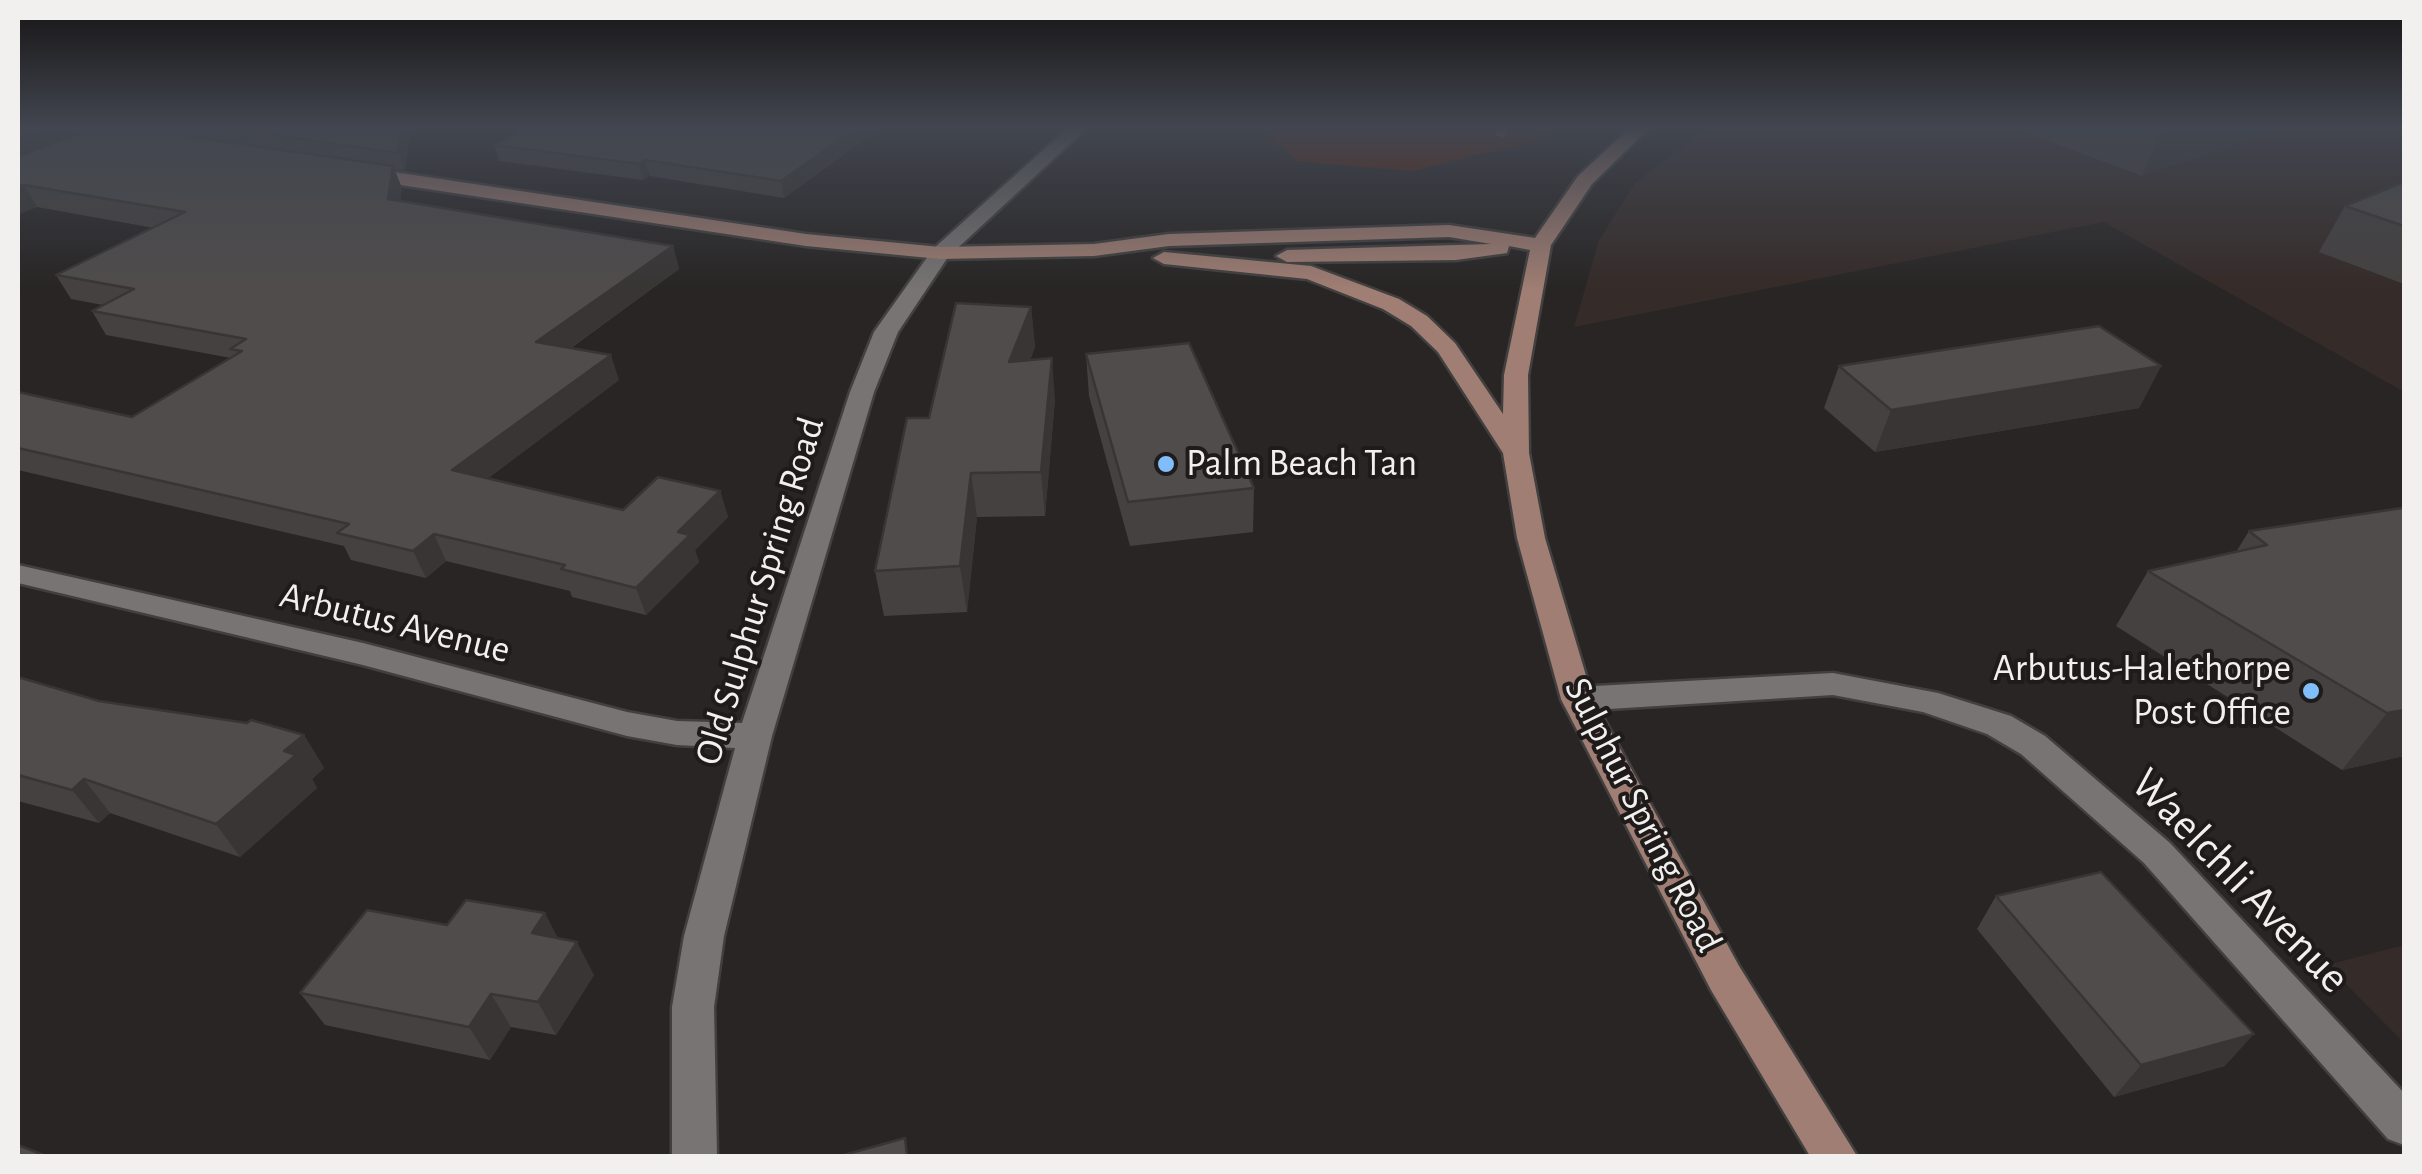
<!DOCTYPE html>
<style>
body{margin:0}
#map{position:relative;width:2422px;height:1174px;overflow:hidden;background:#282524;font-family:"Alegreya Sans",sans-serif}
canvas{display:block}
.frame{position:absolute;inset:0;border:20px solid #f2f0ef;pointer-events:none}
</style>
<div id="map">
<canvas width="2422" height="1174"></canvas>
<div class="frame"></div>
</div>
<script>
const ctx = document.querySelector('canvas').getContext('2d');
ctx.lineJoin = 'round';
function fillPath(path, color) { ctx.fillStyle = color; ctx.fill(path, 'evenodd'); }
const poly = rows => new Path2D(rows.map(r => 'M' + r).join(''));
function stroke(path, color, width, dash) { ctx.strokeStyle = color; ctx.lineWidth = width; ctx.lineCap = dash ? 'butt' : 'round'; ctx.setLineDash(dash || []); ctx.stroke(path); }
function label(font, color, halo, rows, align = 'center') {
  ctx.font = font + ' "Alegreya Sans",sans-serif'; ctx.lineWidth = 8; ctx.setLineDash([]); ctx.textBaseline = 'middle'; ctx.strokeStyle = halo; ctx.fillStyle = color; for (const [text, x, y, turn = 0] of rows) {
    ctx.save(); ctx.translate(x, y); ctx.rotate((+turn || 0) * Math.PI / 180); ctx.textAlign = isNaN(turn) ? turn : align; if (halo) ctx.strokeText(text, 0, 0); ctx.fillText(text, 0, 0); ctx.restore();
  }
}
fillPath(poly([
 [1709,127,2404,127,2404,392,2104,222,1574,327,1599,240,1635,183],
 [2404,945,2404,1043,2327,965]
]), '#352b28');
fillPath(poly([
 [1258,127,1552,127,1534,141,1412,171,1297,161]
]), '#611f04');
fillPath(poly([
 [1497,127,1507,127,1504,137,1495,135,1497,127]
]), '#b37f6c');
const street = poly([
 [1069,127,1088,127,948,257,898,332,874,392,772,736,724,936,714,1007,717,1156,672,1156,672,1007,684,936,735,748,677,745,627,736,363,665,18,583,18,565,363,643,627,712,677,721,742,723,850,392,874,332,933,249,1069,127],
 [1833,673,1938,693,2011,716,2045,736,2170,843,2404,1093,2404,1145,2388,1139,2144,863,2021,754,1987,734,1923,712,1833,695,1577,711,1565,707,1561,699,1565,691,1577,687,1833,673]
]);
const secondary = poly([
 [47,127,90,127,128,133,131,137,122,142,56,132,47,127],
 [1631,127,1650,127,1592,184,1551,245,1528,375,1529,453,1545,538,1593,699,1739,966,1857,1156,1810,1156,1711,990,1561,699,1517,538,1503,453,1438,352,1411,326,1383,309,1307,279,1164,264,1153,258,1164,252,1311,266,1399,299,1427,316,1455,343,1503,414,1504,375,1530,250,1509,246,1507,253,1456,260,1287,262,1276,256,1287,250,1491,244,1449,237,1169,246,1094,256,940,259,806,246,361,179,351,173,361,167,806,234,940,247,1094,244,1169,234,1449,225,1535,238,1578,176,1631,127]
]);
stroke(street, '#42403f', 5);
stroke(secondary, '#42403f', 5);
fillPath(street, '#787473');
fillPath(secondary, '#a07e73');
fillPath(poly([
 [18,127,71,127,75,134,141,129,139,127,411,127,405,170,394,169,402,188,400,201,673,246,679,269,571,348,619,380,487,479,623,510,720,491,728,517,695,550,699,562,646,615,572,597,570,591,446,561,426,578,351,560,344,546,18,470,18,392,132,417,231,358,106,335,92,311,103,305,71,299,56,275,154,228,37,207,18,213],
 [530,127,879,127,879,129,784,198,650,176,643,180,499,161,494,145],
 [2011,127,2286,127,2142,176],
 [2404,182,2404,284,2319,252,2345,206],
 [1031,307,1035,347,1030,360,1055,399,1045,516,977,517,967,612,884,616,875,571],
 [1086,354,1254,488,1253,532,1130,546,1089,396],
 [1839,366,2161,366,2139,408,1875,452,1824,408],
 [2402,508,2404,756,2342,770,2116,626,2148,571,2236,552,2249,531],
 [18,677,99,701,304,735,324,768,312,779,317,788,240,857,110,813,99,823,18,801],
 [1996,896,2225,1066,2114,1097,1977,929],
 [447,925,558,938,594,975,556,1035,511,1027,490,1060,325,1025,300,993]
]), '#454140');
fillPath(poly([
 [45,127,71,127,78,139,18,164,18,138],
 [402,127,411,127,405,170,398,153],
 [858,127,879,127,879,129,784,198,781,181],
 [2179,127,2286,127,2142,176,2161,132],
 [645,160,650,176,643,180,639,164],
 [393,166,402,188,397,221,388,199],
 [24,185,37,207,20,214,18,210,18,187],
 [673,246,679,269,545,366,536,342],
 [1031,307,1035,347,1014,404,1009,362],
 [611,355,619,380,463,497,452,470],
 [1052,358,1055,399,1045,516,1041,472],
 [2161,366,2139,408,1875,452,1891,410],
 [971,473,977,517,967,612,960,566],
 [720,491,728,517,695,550,699,562,646,615,636,588,678,532],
 [434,534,446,561,426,578,413,551],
 [2404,710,2404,756,2342,770,2387,713],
 [304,735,324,768,312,779,317,788,240,857,216,824,284,751],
 [84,779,110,813,99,823,72,790],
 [545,913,562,946,532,933],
 [577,942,594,975,556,1035,538,1002],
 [491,994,511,1027,490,1060,469,1027],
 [2254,1034,2225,1066,2114,1097,2141,1065]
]), '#383534');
const building = poly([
 [18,127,45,127,18,138,18,127],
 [91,127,124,127,393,166,388,199,673,246,536,342,611,355,452,470,623,510,658,477,720,491,678,532,690,535,636,588,561,569,565,565,434,534,413,551,337,533,349,524,18,448,18,392,132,417,242,351,230,349,246,339,92,311,134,289,56,275,185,212,24,185,18,187,18,157,91,127],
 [218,127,402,127,398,153,218,127],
 [530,127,858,127,781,181,645,160,639,164,494,145,530,127],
 [2145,127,2179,127,2161,132,2145,127],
 [2404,182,2404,226,2345,206,2404,182],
 [956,303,1031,307,1009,362,1052,358,1041,472,971,473,960,566,875,571,907,418,929,418,956,303],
 [2099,326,2161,366,1891,410,1839,366,2099,326],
 [1189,343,1254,488,1128,502,1086,354,1189,343],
 [2402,508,2404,510,2404,710,2387,713,2148,571,2267,545,2249,531,2402,508],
 [18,677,99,701,247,723,251,720,304,735,284,751,296,755,216,824,84,779,72,790,18,775,18,677],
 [2101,872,2254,1034,2141,1065,1996,896,2101,872],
 [466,900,545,913,532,933,577,942,538,1002,491,994,469,1027,300,993,367,910,447,925,466,900],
 [905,1138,907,1156,840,1156,905,1138],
 [18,1145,46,1156,18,1156,18,1145]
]);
fillPath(building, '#504c4b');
stroke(building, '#383534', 2.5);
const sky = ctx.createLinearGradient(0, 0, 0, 291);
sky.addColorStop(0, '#161414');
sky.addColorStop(0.44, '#424650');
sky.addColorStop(1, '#42465000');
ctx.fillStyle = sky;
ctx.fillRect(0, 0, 2422, 291);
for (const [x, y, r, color] of [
 [1166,464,10,"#81bdfa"],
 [2311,691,10,"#81bdfa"]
]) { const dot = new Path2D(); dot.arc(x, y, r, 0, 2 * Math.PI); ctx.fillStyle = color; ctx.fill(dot); stroke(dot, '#1f1b1a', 4); }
label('38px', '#f2f0ef', '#1f1b1a', [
 ["Palm Beach Tan",1186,464],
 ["Arbutus-Halethorpe",2291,669,"right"],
 ["Post Office",2291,713,"right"]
], 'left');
label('38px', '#f2f0ef', '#1f1b1a', [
 ["Old Sulphur Spring Road",760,591,-73],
 ["Arbutus Avenue",395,623,14],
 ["Sulphur Spring Road",1643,815,63]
]);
label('45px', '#f2f0ef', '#1f1b1a', [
 ["Waelchli Avenue",2240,881,46]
]);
</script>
